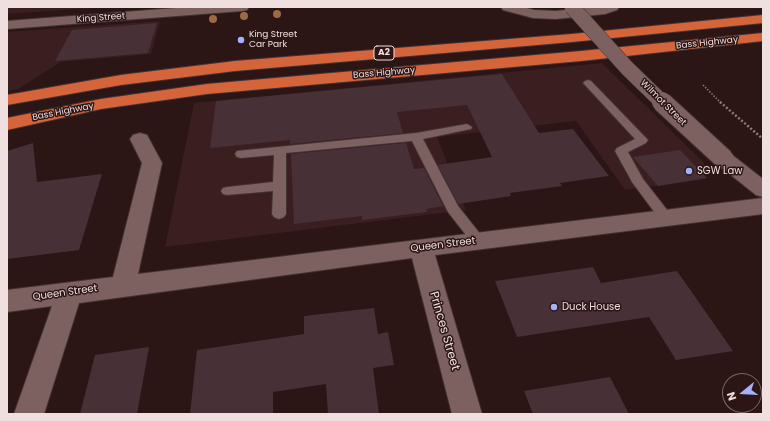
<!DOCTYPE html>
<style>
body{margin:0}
#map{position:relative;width:770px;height:421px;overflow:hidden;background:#2b1515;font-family:Poppins,sans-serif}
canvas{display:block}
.frame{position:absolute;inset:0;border:8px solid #f0dfdf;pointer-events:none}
.north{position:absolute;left:722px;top:373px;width:40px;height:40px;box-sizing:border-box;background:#2b1515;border:1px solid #7a6666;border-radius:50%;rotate:252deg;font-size:11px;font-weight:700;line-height:16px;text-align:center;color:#f0dfdf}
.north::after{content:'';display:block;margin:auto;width:14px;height:18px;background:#a6b1fc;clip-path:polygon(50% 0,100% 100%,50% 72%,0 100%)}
</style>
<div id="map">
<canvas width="770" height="421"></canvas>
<div class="frame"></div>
<div class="north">N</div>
</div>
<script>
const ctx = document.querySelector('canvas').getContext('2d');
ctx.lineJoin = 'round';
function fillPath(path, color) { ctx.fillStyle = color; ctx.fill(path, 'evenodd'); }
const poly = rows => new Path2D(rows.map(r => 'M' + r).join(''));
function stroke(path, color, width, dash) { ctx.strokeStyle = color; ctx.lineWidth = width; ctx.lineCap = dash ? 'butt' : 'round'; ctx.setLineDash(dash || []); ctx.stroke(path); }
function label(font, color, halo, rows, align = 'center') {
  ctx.font = font + ' Poppins,sans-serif'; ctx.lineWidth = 3; ctx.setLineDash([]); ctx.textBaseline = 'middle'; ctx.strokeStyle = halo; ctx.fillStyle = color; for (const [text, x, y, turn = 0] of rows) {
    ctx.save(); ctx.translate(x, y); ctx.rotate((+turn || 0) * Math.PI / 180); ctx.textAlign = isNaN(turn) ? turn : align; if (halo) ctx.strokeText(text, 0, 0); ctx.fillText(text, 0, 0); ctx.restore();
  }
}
fillPath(poly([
 [7,7,105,7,7,14],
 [160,21,151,54,61,62,18,89,7,91,7,32],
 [602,63,703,162,707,171,701,180,625,190,576,121,437,137,466,210,165,247,194,103]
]), '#3b1e1f');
fillPath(poly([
 [157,23,148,53,55,61,72,30],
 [502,74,539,133,573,129,609,176,560,183,562,186,510,193,511,196,458,204,438,165,492,157,467,105,397,112,403,133,290,144,290,140,210,148,216,101],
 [33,143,37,182,102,174,79,250,7,259,7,151],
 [406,143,414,169,424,168,443,206,426,209,427,212,362,220,362,216,294,224,291,154],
 [680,150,707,178,658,186,633,157],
 [593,267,601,283,677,271,733,351,676,360,649,317,517,337,495,281],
 [374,308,378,334,388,332,394,365,373,368,379,414,328,414,326,384,273,392,273,414,190,414,197,350,304,334,304,316],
 [149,347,137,414,80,414,95,355],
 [610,377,629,414,533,414,524,391]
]), '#483037');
const lane = poly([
 [588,80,591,81,648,140,646,143,628,152,643,179,671,215,673,218,671,221,666,223,661,221,632,182,615,151,617,148,635,139,585,85,583,83,585,81,588,80],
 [467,124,472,127,471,129,423,139,458,206,485,240,483,244,478,245,473,244,448,212,412,141,286,153,286,214,284,217,279,219,274,217,272,214,273,191,227,195,223,194,221,191,223,188,227,187,273,182,274,155,241,158,237,157,235,154,237,151,416,133,467,124]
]);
const street = poly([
 [189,7,249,7,247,10,242,11,7,29,7,21,189,7],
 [501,7,523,7,534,10,556,11,594,7,619,7,617,10,605,14,556,19,533,18,503,10,501,7],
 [140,133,147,135,162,163,138,274,763,198,763,214,435,255,482,414,452,414,412,258,79,303,44,414,14,414,52,306,7,312,7,290,113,277,142,163,130,139,133,135,140,133],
 [724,152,731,154,763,179,763,197,756,195,717,164,714,159,717,154,724,152]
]);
const highway = poly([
 [763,15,763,23,572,42,235,71,121,85,7,105,7,95,121,75,235,61,572,34,763,15],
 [763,33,763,41,581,61,207,94,101,109,7,130,7,118,101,99,207,84,581,51,763,33]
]);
stroke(lane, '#433333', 2);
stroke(street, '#433333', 2);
stroke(highway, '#433333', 2);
stroke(poly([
 [703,85,721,103]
]), '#8f7c7c', 1.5, [1.5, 1.5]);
stroke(poly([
 [720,102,763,139]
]), '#8f7c7c', 2.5, [2, 2]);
fillPath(lane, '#7d6161');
fillPath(street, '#7d6161');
fillPath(highway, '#d5643a');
const streetBridgeFar1 = poly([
 [572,7,627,68,663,103]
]);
const streetBridge = poly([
 [662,102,724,159]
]);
stroke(streetBridgeFar1, '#433333', 16, []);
stroke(streetBridge, '#433333', 22, []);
stroke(streetBridgeFar1, '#7d6161', 15);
stroke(streetBridge, '#7d6161', 20);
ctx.fillStyle = '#9d6a46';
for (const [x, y] of [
 [277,14],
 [244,16],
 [213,19]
]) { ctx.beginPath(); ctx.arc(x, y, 4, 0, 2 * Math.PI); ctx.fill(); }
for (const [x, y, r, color] of [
 [241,40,4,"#a6b1fc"],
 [689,171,4,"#a6b1fc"],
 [554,307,4,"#a6b1fc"]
]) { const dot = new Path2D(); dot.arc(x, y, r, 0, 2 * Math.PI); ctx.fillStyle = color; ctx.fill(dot); stroke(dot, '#2b1515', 1.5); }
label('9px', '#f0dfdf', '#2b1515', [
 ["King Street",101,18,-4],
 ["Bass Highway",707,43,-6],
 ["Bass Highway",384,73,-5],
 ["Wilmot Street",663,103,45],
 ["Bass Highway",63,112,-11]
]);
label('9px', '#f0dfdf', '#2b1515', [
 ["King Street",249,35],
 ["Car Park",249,45]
], 'left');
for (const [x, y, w] of [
 [384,53,20]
]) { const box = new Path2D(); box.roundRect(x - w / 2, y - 7, w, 14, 3); ctx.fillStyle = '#2b1515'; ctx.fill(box); stroke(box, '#f0dfdf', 1); }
label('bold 9px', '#f0dfdf', null, [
 ["A2",384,53]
]);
label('10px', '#f0dfdf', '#2b1515', [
 ["SGW Law",697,171],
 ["Duck House",562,307]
], 'left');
label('10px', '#f0dfdf', '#2b1515', [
 ["Queen Street",443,245,-7],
 ["Queen Street",65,293,-8]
]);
label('12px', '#f0dfdf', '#2b1515', [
 ["Princes Street",444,331,74]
]);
</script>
